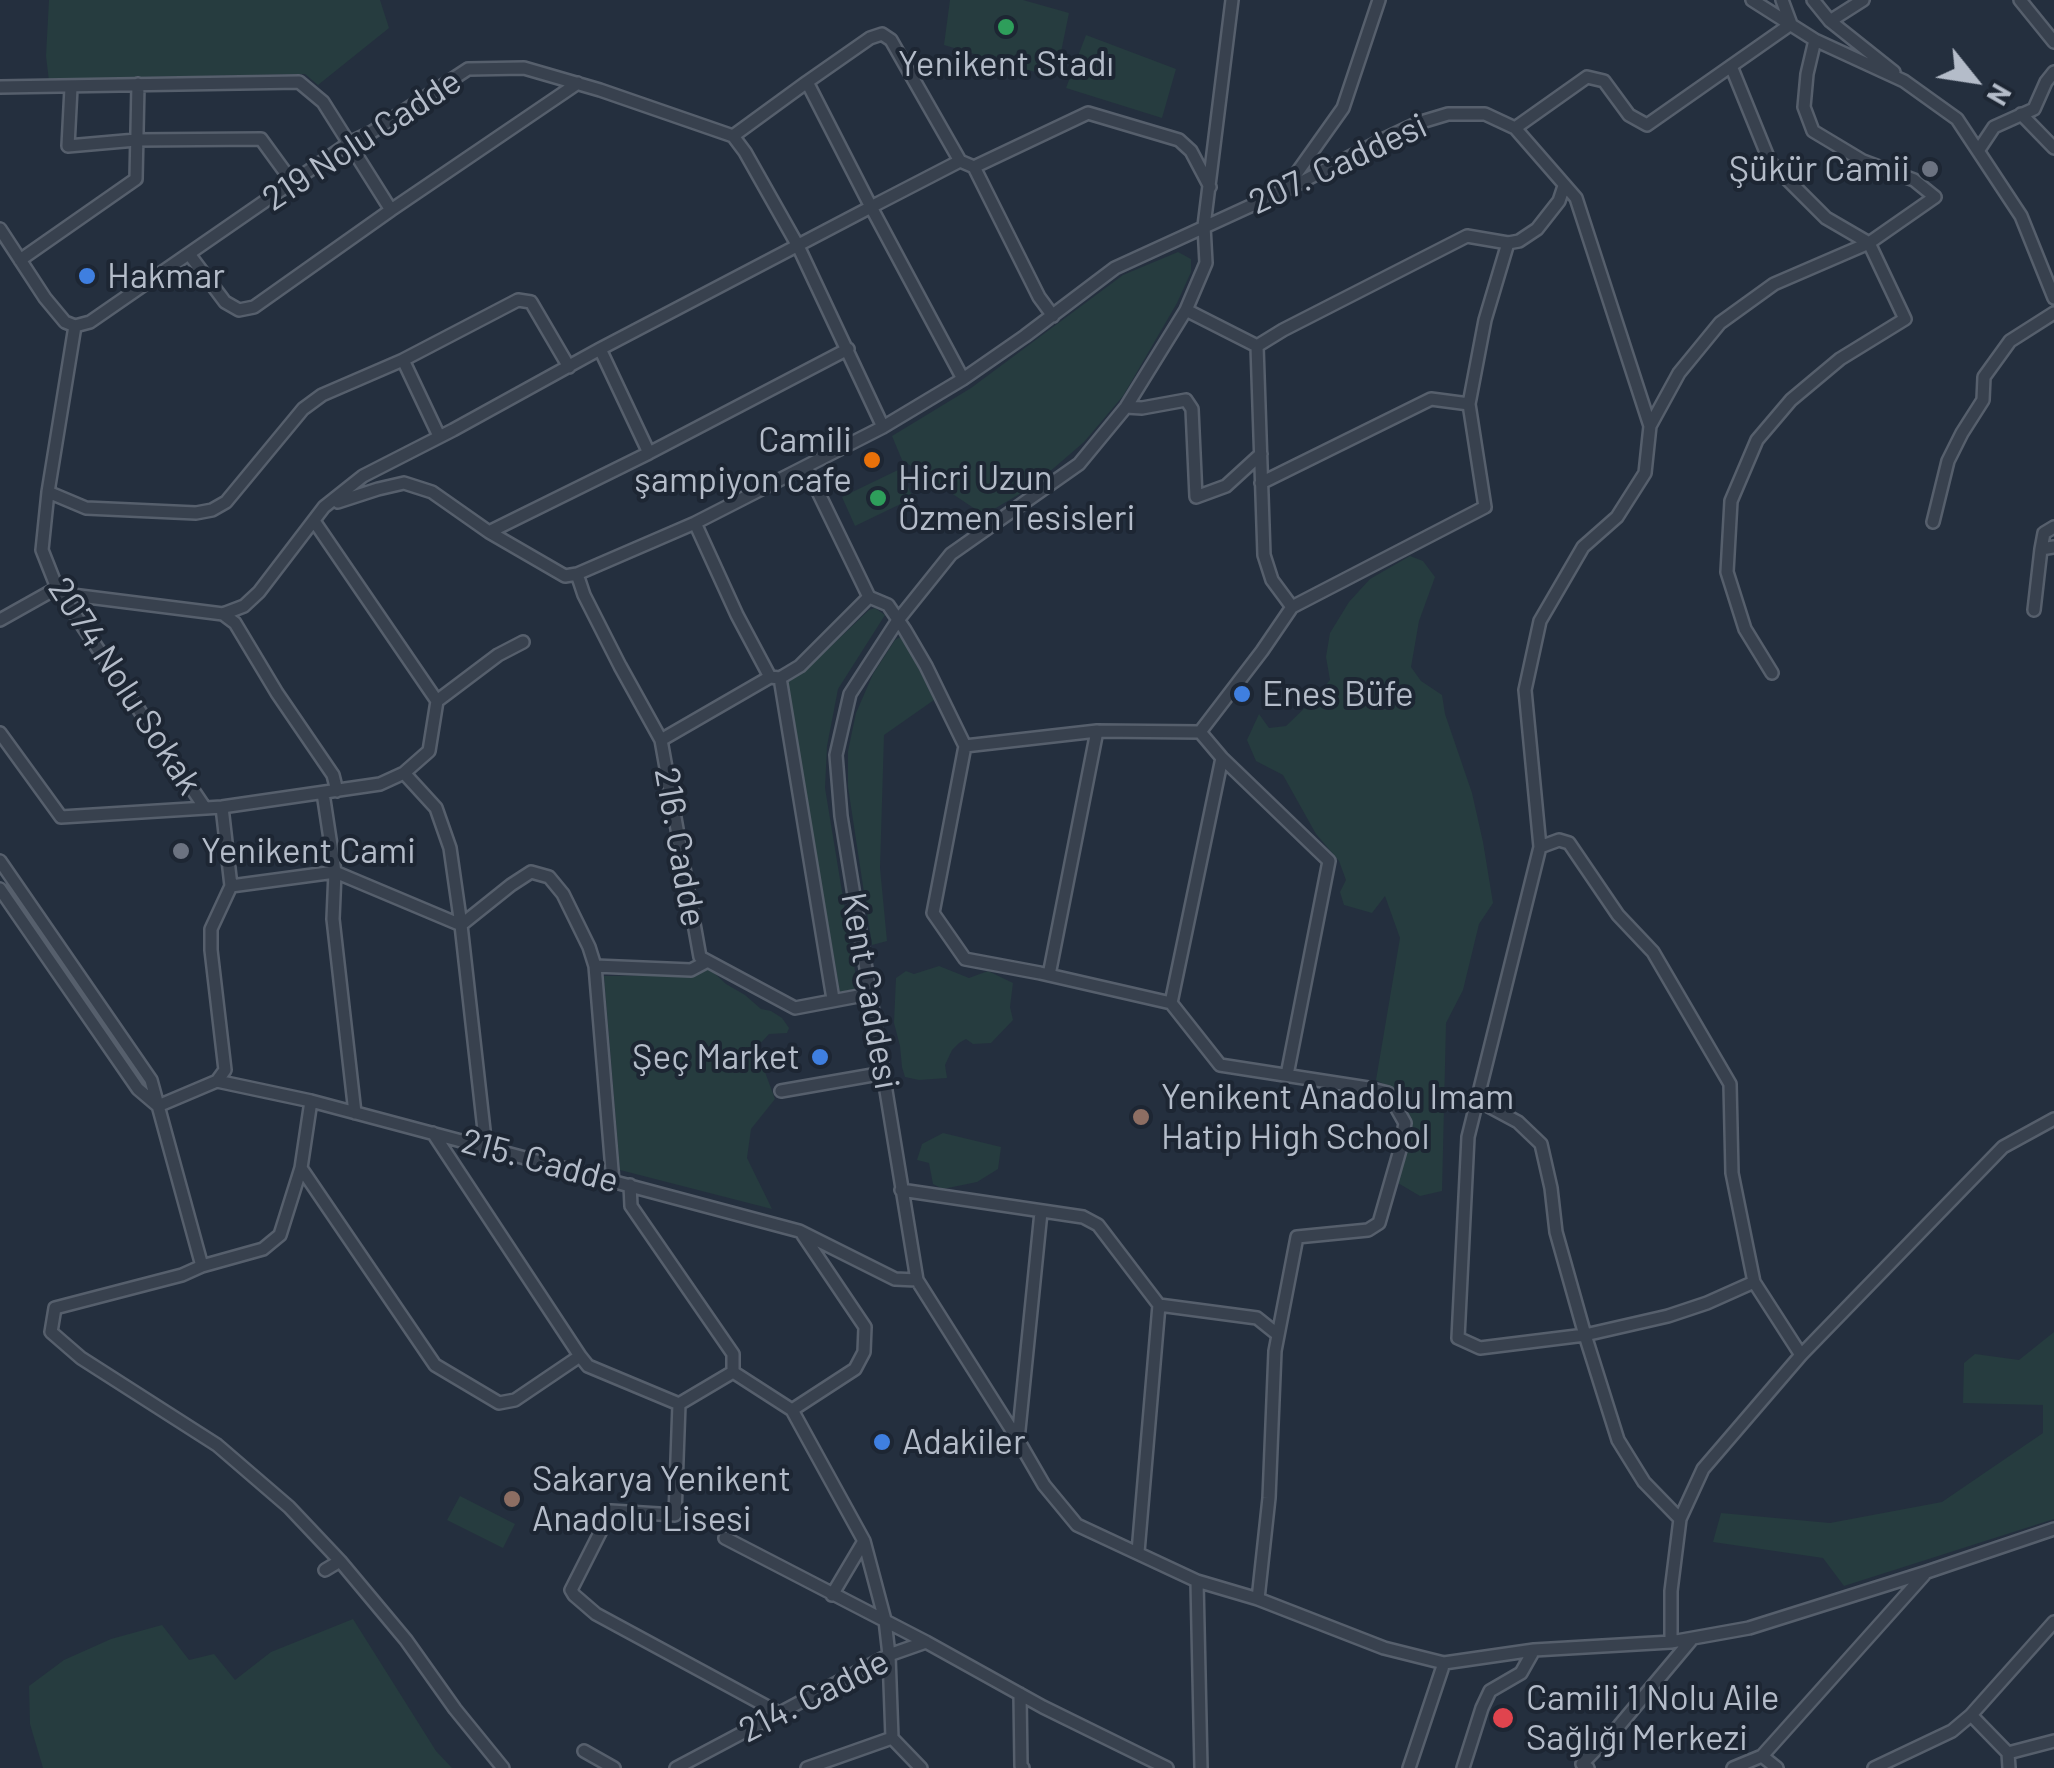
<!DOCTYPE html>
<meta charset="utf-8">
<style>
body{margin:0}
#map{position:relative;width:2054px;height:1768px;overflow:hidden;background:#242f3e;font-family:Barlow,sans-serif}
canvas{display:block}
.north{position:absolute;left:1924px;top:30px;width:100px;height:100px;-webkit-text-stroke:8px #1d2633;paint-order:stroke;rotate:120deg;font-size:28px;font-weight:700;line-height:40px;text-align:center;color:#b4bcc9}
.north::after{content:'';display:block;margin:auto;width:35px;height:45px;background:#b4bcc9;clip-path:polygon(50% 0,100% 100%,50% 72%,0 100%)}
</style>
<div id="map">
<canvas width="2054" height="1768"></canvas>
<div class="north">N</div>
</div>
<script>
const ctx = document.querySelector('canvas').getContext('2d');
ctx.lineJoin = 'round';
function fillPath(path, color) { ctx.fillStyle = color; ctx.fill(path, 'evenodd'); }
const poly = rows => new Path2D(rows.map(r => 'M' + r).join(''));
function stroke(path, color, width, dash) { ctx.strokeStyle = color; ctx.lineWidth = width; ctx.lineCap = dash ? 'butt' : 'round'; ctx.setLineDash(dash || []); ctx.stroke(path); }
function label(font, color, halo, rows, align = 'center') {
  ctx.font = font + ' Barlow,sans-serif'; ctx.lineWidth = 8; ctx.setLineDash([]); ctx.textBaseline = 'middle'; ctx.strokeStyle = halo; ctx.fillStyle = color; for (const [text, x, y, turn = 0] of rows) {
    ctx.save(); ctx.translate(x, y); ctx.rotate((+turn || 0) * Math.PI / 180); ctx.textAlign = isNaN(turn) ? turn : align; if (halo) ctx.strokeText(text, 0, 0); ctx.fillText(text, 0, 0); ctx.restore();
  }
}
fillPath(poly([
 [49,0,380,0,389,28,318,85,305,74,144,77,49,81,46,56],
 [950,0,1023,0,1069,13,1060,57,1052,77,944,45],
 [1086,35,1176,69,1162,118,1066,88],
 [1178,252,1191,259,1191,272,1177,303,1123,396,1084,442,1033,486,984,515,902,460,892,436,971,388,1123,275],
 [900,469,913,498,855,526,842,497],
 [1410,556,1423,561,1435,577,1419,621,1411,667,1421,681,1442,695,1445,714,1472,793,1483,842,1493,903,1479,924,1463,990,1446,1023,1442,1191,1420,1196,1398,1183,1408,1141,1410,1119,1396,1090,1376,1080,1400,938,1385,896,1372,913,1344,905,1340,892,1346,880,1339,861,1316,834,1283,775,1256,761,1247,740,1259,714,1269,728,1286,726,1314,699,1330,680,1326,657,1330,633,1349,602,1370,579],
 [875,608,885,615,838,689,827,746,825,788,858,989,840,992,786,683,794,675,804,672,869,610],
 [900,637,905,641,934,700,884,735,880,868,887,941,872,945,848,787,848,751,856,713,873,674,895,640],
 [939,966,969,978,988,971,1013,983,1010,1007,1013,1020,991,1043,973,1044,966,1039,959,1043,952,1050,945,1065,947,1078,919,1080,905,1077,902,1067,900,1046,894,1023,896,978,906,971,914,974],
 [708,967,726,984,745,995,761,1009,771,1011,782,1018,789,1028,787,1033,769,1034,756,1048,775,1099,751,1129,747,1158,772,1209,620,1170,604,976,692,975],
 [943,1133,1001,1147,998,1169,977,1182,943,1189,933,1184,929,1163,917,1160,922,1144],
 [2054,1332,2054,1519,1844,1586,1823,1558,1713,1542,1721,1513,1830,1523,1942,1502,2043,1433,2043,1405,1963,1403,1964,1363,1975,1354,2019,1360],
 [460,1496,515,1524,503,1548,447,1520],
 [353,1619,436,1751,452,1768,43,1768,30,1724,29,1686,64,1660,111,1639,162,1625,189,1660,214,1654,235,1680,271,1652]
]), '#263c3f');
const minor = poly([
 [1752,0,1815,40,1904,81,1957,119,2021,216,2054,298],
 [1813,0,1830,21,1894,72],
 [2020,0,2054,42],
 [1830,21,1863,0],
 [1731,66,1770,162,1826,218,1869,243,1935,197,1914,180,1863,161,1813,131,1804,107,1807,74,1815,40],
 [807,82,870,38,882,34,891,40,960,161],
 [0,87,299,82,323,102,391,210,578,83],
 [71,88,68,146,136,140,261,139,293,183],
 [2021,114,2054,148],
 [1515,128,1587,77,1604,81,1629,115,1647,125,1791,24,1782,0],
 [733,136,807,82,871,207,960,161,974,167,1088,113,1179,140,1191,151,1210,187],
 [733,136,745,152,798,246,883,427],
 [1978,151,1994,127,2034,109,2046,82,2054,72],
 [974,167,1039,297,1053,316],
 [1284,191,1343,108,1379,0],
 [0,229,45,298,65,322,75,326],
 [189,254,225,302,239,310,254,307,391,210],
 [20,260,136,179,138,84],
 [1186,310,1257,346,1283,330,1467,236,1508,243,1519,241,1537,229,1559,201,1564,186],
 [75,326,90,322,349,143,372,132,468,69,524,68,600,90,733,136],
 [75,326,48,492,42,550,57,588,205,808],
 [1257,346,1264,555,1272,580,1292,607],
 [600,349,649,453],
 [848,349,649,453,489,532,565,576,577,574,695,523,883,427,963,379,1025,336,1115,268,1294,186,1380,141,1418,123,1448,114,1485,114,1515,128,1576,198,1650,426,1645,473,1617,517,1583,547,1540,621,1525,690,1540,847,1468,1137,1458,1338,1480,1348,1585,1335,1668,1316,1707,1303,1754,1282],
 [403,360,518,300,531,302,569,367],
 [1126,407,1142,408,1186,400,1192,409,1196,497,1226,486,1261,454],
 [1650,426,1679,373,1720,323,1774,284,1869,243,1905,319,1840,359,1791,400,1757,440,1731,501,1727,572,1745,629,1772,673],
 [806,467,869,597,888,605,905,630,926,666,965,746,1097,731,1200,732,1262,651,1292,607,1485,507,1469,404,1485,320,1508,243],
 [1261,483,1431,399,1469,404],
 [48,492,86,508,196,513,212,510,226,502,303,409,322,395,403,360,439,436],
 [338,502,378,489,404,483,432,492,489,532],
 [314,521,437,701],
 [1933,522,1948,461,1962,433,1983,400,1984,377,2010,341,2054,313],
 [695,523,737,615,770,677,780,678,833,999],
 [2041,549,2044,533,2054,527],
 [577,574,584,595,620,666,661,740,700,957,795,1008,869,994],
 [2034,610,2041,549,2054,547],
 [223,614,235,623,277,693,333,775,337,791],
 [0,620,57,588,72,595,223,614,244,606,259,592,324,507,363,476,453,430,600,349,871,207,963,379],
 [780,678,800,666,869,597],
 [1200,732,1222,758,1329,861,1287,1075],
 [0,733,61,817,222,807,380,784,404,773],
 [661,740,770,677],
 [965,746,933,913,965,959,1040,973,1171,1003],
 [1222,758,1171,1003,1220,1065,1368,1088,1388,1093,1405,1123,1400,1150,1379,1223,1368,1230,1297,1237,1275,1351,1269,1498,1258,1599],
 [222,807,231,886],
 [1540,847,1559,840,1569,843,1618,915,1653,952,1730,1084,1732,1173,1754,1282,1801,1355],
 [0,861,151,1080,202,1266,182,1275,55,1308,51,1332,81,1358,217,1445,289,1507,340,1561,406,1640,455,1709,503,1768],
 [0,889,138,1089,158,1106],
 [1049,975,1097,731],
 [217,1081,225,1070,211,950,211,929,231,886,335,872,323,793],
 [781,1091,884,1073],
 [1477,1100,1518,1122,1541,1144,1551,1188,1556,1232,1585,1335,1618,1440,1644,1482,1680,1519],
 [311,1101,301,1168,435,1365,499,1403,515,1400,580,1356,588,1366,679,1404,733,1372,792,1410,864,1541,885,1620,889,1655,892,1738,921,1768],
 [158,1106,217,1081,311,1101,799,1231,895,1279,917,1280],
 [355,1113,333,919,335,872,461,925,450,848,436,808,404,773,429,751,437,701,498,655,523,642],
 [433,1133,580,1356],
 [486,1148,461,925,511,885,531,872,549,877,563,894,589,947,595,966],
 [613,1182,595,966,691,970,706,962],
 [630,1185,631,1206,733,1354,733,1372],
 [901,1190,1083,1217,1098,1225,1159,1305,1257,1318,1277,1334],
 [202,1266,263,1249,280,1235,301,1168],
 [679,1404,675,1515,611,1511,571,1590,574,1595,596,1614,779,1713],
 [792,1410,855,1369,864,1352,865,1327,803,1235],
 [1018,1440,1041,1212],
 [725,1538,926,1642],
 [1138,1552,1159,1305],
 [325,1570,340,1561],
 [1197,1581,1258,1599,1384,1648,1444,1663,1534,1650,1671,1642,1749,1628,1927,1572,2054,1529],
 [832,1595,864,1541],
 [1671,1642,1671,1591,1680,1519,1703,1469,1801,1355,2003,1147,2054,1119],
 [1020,1694,1021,1766,1023,1768],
 [584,1751,614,1768],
 [2008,1753,1971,1715,2054,1622],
 [1762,1756,1924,1575],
 [676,1768,889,1655,926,1642,1043,1707,1167,1768],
 [807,1768,892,1738],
 [1201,1768,1197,1581,1077,1525,1044,1485,1018,1440,917,1280,841,816,836,755,850,694,898,620,951,554,1079,464,1126,407,1186,310,1206,263,1204,226,1232,0],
 [1409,1768,1444,1663],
 [1463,1768,1482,1708,1490,1691,1521,1673,1534,1650],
 [1588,1768,1582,1764,1619,1726,1692,1639],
 [1733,1768,1762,1756,1777,1768],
 [1874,1768,1952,1731,1971,1715],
 [2009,1768,2008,1753,2054,1741]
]);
stroke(minor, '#565f6c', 16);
stroke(minor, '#38414e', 11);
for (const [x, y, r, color] of [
 [1006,27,10,"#2e9e5b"],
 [1930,169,10,"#6b7280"],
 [87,276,10,"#3f7fe0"],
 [872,460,10,"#e8710a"],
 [878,498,10,"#2e9e5b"],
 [1242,694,10,"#3f7fe0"],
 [181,851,10,"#6b7280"],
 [820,1057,10,"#3f7fe0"],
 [1141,1117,10,"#8d6e63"],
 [882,1442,10,"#3f7fe0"],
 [512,1499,10,"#8d6e63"],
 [1503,1718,12,"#e0444e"]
]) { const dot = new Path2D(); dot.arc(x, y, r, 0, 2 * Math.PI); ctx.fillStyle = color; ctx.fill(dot); stroke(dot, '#1d2633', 4); }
label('35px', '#b4bcc9', '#1d2633', [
 ["Yenikent Stadı",1006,64,"center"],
 ["Şükür Camii",1910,169,"right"],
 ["Hakmar",107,276],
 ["Camili",852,440,"right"],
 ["şampiyon cafe",852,480,"right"],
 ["Hicri Uzun",898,478],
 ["Özmen Tesisleri",898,518],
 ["Enes Büfe",1262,694],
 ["Yenikent Cami",201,851],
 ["Şeç Market",800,1057,"right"],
 ["Yenikent Anadolu Imam",1161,1097],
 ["Hatip High School",1161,1137],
 ["Adakiler",902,1442],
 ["Sakarya Yenikent",532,1479],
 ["Anadolu Lisesi",532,1519],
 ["Camili 1 Nolu Aile",1526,1698],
 ["Sağlığı Merkezi",1526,1738]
], 'left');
label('35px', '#b4bcc9', '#1d2633', [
 ["219 Nolu Cadde",362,140,-33],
 ["207. Caddesi",1338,164,-25],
 ["2074 Nolu Sokak",125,686,57],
 ["216. Cadde",680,847,80],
 ["Kent Caddesi",870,991,80],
 ["215. Cadde",540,1161,15],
 ["214. Cadde",814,1696,-27]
]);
</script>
